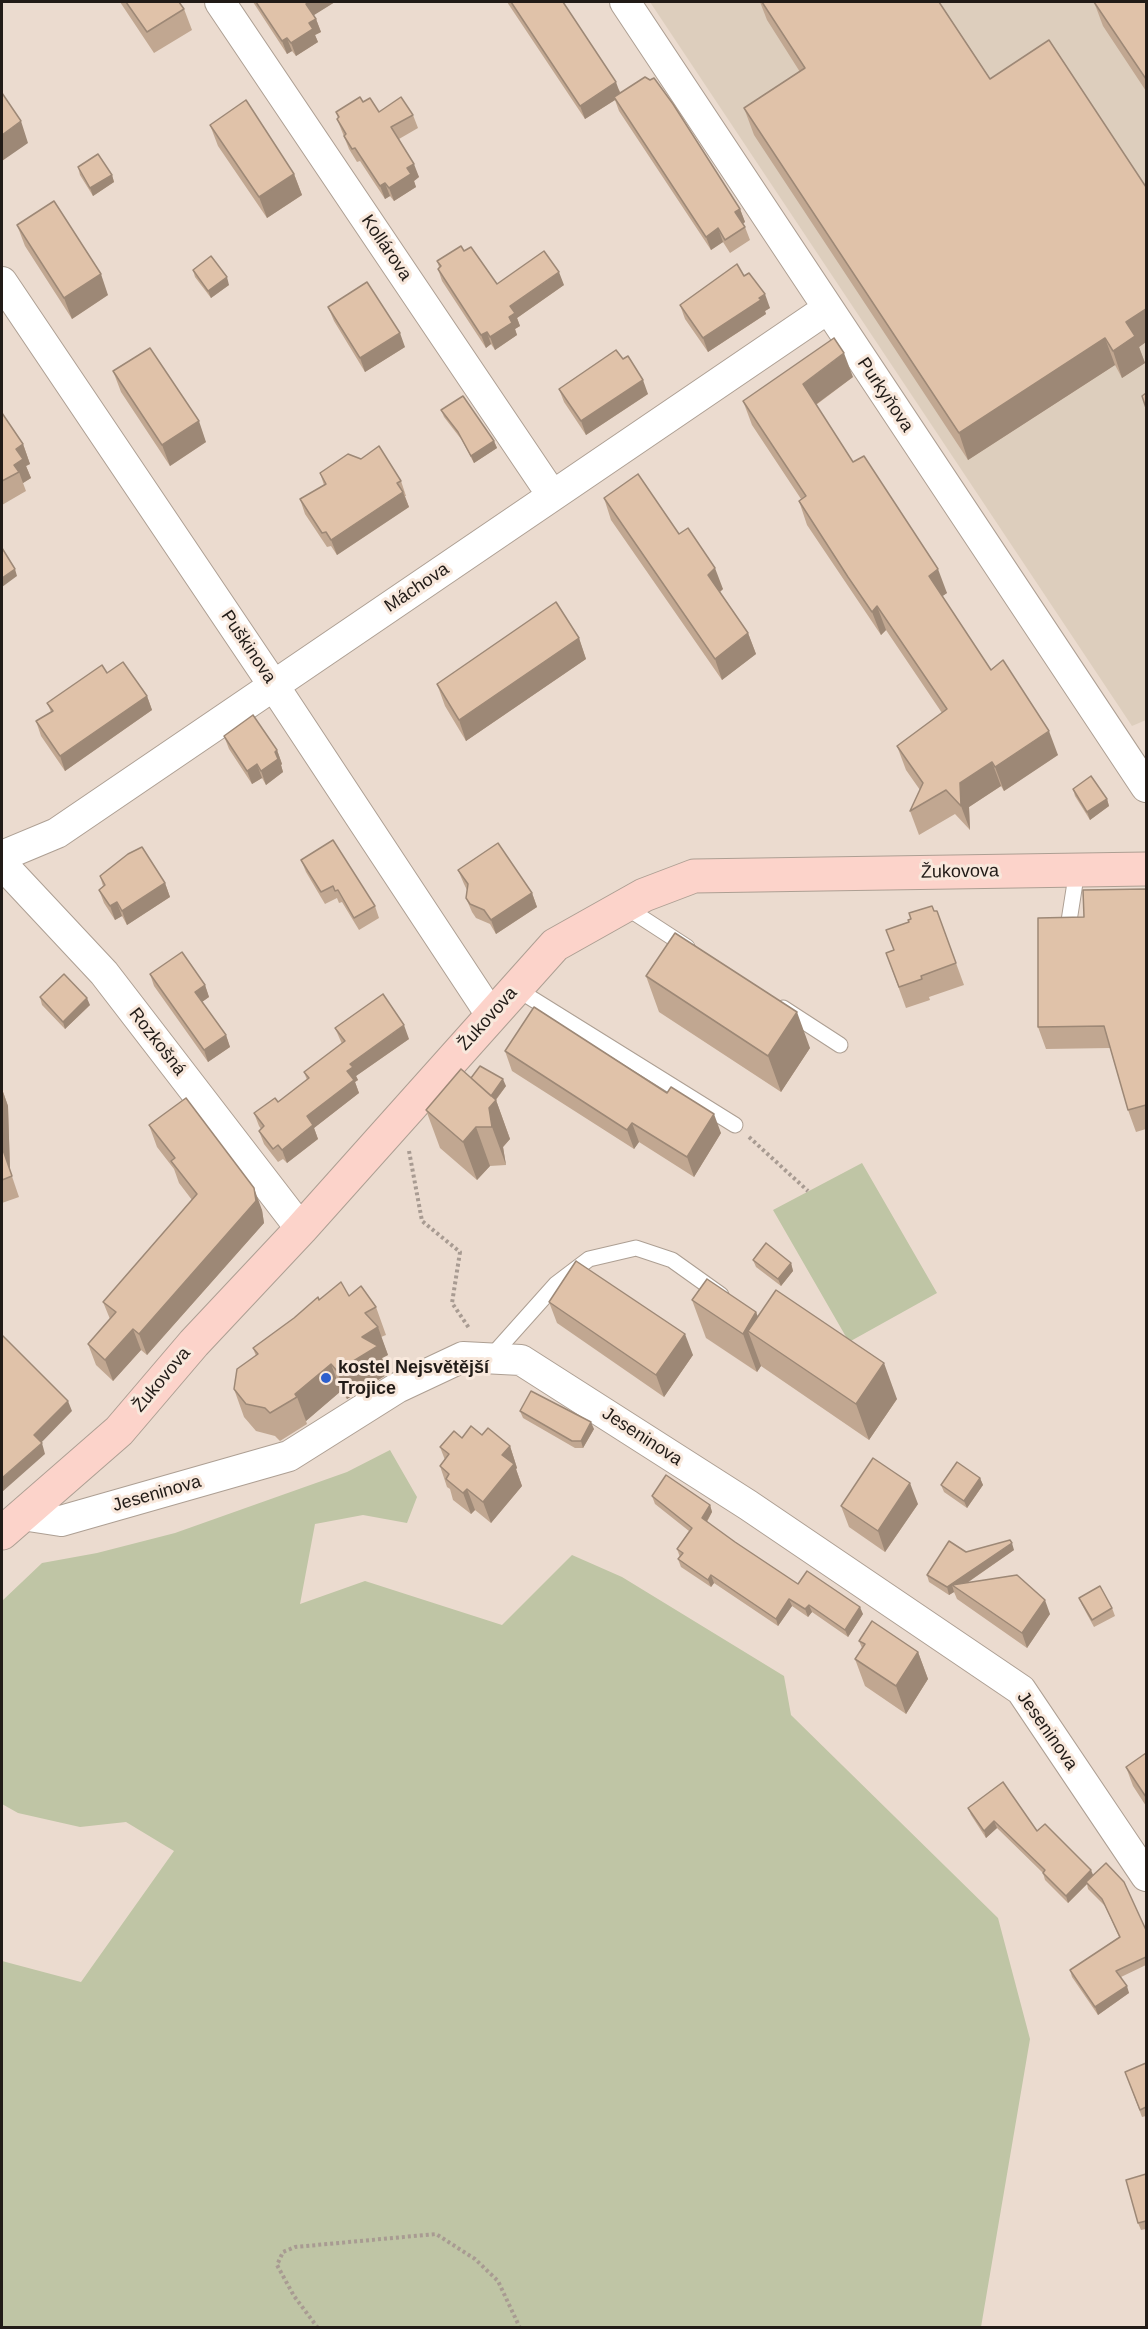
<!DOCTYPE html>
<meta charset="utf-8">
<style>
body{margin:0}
#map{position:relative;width:1148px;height:2329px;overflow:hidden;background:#ebdbcf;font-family:Helvetica,sans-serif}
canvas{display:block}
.frame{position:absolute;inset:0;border:3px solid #211b17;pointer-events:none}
</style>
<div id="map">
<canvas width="1148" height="2329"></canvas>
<div class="frame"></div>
</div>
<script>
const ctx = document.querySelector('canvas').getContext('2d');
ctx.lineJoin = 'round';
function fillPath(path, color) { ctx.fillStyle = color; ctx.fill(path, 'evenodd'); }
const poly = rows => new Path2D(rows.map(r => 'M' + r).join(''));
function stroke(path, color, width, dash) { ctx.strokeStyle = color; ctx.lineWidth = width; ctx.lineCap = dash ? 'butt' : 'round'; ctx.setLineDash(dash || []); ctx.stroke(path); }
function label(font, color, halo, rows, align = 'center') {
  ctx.font = font + ' Helvetica,sans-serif'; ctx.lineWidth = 6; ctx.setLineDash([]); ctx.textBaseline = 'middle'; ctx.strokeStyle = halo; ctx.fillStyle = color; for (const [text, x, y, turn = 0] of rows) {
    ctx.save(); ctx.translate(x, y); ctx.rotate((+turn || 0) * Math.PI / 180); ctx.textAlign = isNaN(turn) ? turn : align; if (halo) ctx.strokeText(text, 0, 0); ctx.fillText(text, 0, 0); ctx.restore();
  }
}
fillPath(poly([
 [650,2,1146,2,1146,720,1132,726]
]), '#ddcebd');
fillPath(poly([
 [862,1163,937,1293,849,1342,773,1210],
 [390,1450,417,1497,407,1523,363,1515,315,1524,300,1604,365,1581,502,1625,572,1555,622,1577,784,1676,791,1715,998,1918,1030,2039,981,2327,2,2327,2,1961,81,1982,174,1851,126,1822,80,1827,18,1813,2,1804,2,1601,42,1563,97,1553,175,1533,347,1472]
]), '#bfc5a5');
const lane = poly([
 [624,906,687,947],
 [1069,921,1077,870],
 [515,988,735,1125],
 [783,1008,840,1045],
 [489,1359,556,1284,589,1259,636,1248,672,1260,721,1295]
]);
const street = poly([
 [220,2,552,495],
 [625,2,1146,787],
 [2,282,274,686,491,1015],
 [2,856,57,833,827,309],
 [2,864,104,973,301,1229],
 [22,1515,61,1521,289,1456,397,1388,463,1357,521,1360,748,1505,1021,1690,1146,1876]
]);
const secondary = poly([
 [2,1533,119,1431,194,1343,301,1229,555,945,644,895,694,876,1146,869]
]);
stroke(lane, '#ad9f93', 17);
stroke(street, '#ad9f93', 32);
stroke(secondary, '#ad9f93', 35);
stroke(poly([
 [749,1137,808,1191],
 [409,1151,422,1221,460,1252,452,1303,469,1328],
 [318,2328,294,2296,277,2265,283,2252,295,2247,436,2234,475,2259,498,2281,520,2328]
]), '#a89b92', 4, [3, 3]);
stroke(lane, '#fff', 15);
stroke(street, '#fff', 30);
stroke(secondary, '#fcd3ca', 33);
fillPath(poly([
 [120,2,179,2,184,9,192,30,154,53],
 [253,2,335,2,313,15,316,19,321,32,315,35,318,42,296,56,292,51,287,54],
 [507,2,563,2,621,93,740,209,745,222,743,224,745,227,750,240,730,253,723,242,711,250,619,111,615,100,585,119],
 [760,2,939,2,990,79,1146,187,1146,342,1139,347,1145,363,1122,378,1115,365,968,460,754,135,744,108,800,72,767,20],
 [1094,2,1146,2,1146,91,1103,26],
 [363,102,379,112,413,115,418,128,399,139,419,177,414,181,416,187,394,201,390,196,385,199,360,161,357,162,349,149,337,119,338,118,336,112],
 [210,125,294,174,302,195,267,218,218,146],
 [78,167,112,175,114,182,93,196,80,175],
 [17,225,108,295,72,319,25,246],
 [464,251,497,284,564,285,517,318,520,326,515,329,517,335,495,350,491,344,486,348,442,281,438,269,439,267,437,261],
 [193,270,229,285,211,298,195,277],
 [744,276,770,308,765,311,766,314,708,352,685,319,680,305],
 [328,307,405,347,365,372,334,321],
 [623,359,648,394,586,435,564,402,559,389],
 [113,371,206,442,170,466,121,392],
 [853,377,816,405,853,462,947,593,942,596,991,670,1058,755,1004,791,1001,786,969,807,970,830,955,814,919,835,910,811,920,790,906,770,897,746,942,713,886,630,881,635,807,525,799,501,801,499,752,425,743,401],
 [441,410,494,441,497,448,474,463,461,439,444,417],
 [2,413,23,444,30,464,26,466,31,478,23,483,26,491,2,505],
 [320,473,401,481,406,496,405,496,409,507,337,555,331,546,327,547,305,514,300,499,324,485],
 [604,498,679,534,723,589,720,592,748,633,756,654,722,680,611,520],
 [579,638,586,659,466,741,445,706,437,684],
 [107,673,147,696,152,710,65,771,41,736,36,721,51,712,47,703],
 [224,736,277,750,282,764,281,765,283,772,266,785,262,778,252,784,229,749],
 [1073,789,1107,799,1109,806,1090,820,1075,796],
 [301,860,375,906,379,918,359,930,342,902,339,903,337,898,325,904,306,872],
 [458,870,532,893,537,907,496,934,490,924,476,918,472,912,466,898,467,890,464,884],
 [100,876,165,883,170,897,127,925,122,916,115,920,104,903,99,890,103,886],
 [1146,889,1146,1129,1136,1132,1128,1110,1110,1048,1046,1049,1038,1027,1084,917],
 [937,911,964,985,929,997,930,1000,906,1008,886,953,894,950,909,922],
 [150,974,205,985,209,997,202,1002,226,1035,230,1047,208,1062,154,986],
 [646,976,810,1048,781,1092,659,1012],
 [40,997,90,1005,65,1029,42,1005],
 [335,1028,409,1039,356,1076,358,1080,355,1082,359,1093,314,1128,318,1139,287,1163,283,1159,278,1162,264,1144,259,1131,261,1129,259,1126,254,1113,278,1102,307,1080,304,1072,342,1044],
 [505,1051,667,1093,721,1133,694,1177,639,1142,634,1149,512,1071],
 [471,1078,506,1086,496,1100,510,1139,503,1147,506,1165,490,1166,477,1180,440,1148,426,1110],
 [2,1089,8,1106,10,1171,19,1197,2,1203],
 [149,1125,262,1210,264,1223,147,1355,141,1350,113,1381,96,1365,88,1344,110,1319,103,1302,192,1200,179,1183,174,1169,157,1147],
 [753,1260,791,1263,793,1271,781,1286,756,1267],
 [349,1296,376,1307,386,1335,381,1337,388,1355,382,1358,388,1374,347,1399,341,1391,306,1421,307,1424,280,1441,275,1436,256,1431,244,1417,234,1389,256,1356,253,1348,319,1300],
 [692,1300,756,1312,758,1317,897,1399,869,1440,761,1366,757,1372,706,1338],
 [549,1302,693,1355,664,1397,557,1323],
 [520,1411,594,1429,583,1448,575,1448,523,1418],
 [482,1435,510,1446,517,1468,516,1469,522,1486,491,1523,475,1510,471,1514,453,1500,450,1489,447,1487,440,1466,445,1460,440,1447,462,1438],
 [980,1478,983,1485,967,1508,944,1492,941,1485],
 [652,1496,710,1505,712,1512,707,1522,735,1542,798,1584,863,1614,848,1637,812,1612,808,1617,792,1606,778,1626,714,1583,711,1587,681,1567,678,1559,680,1557,677,1549,689,1531,655,1504],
 [918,1504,885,1552,849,1527,841,1506],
 [1014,1550,967,1583,1050,1614,1027,1648,957,1599,954,1592,949,1595,929,1582,927,1575,966,1552],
 [1079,1598,1112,1608,1115,1616,1094,1627,1082,1605],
 [859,1641,918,1652,928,1679,906,1714,865,1686,855,1659,862,1648],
 [1146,1753,1146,1806,1133,1786,1126,1767],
 [968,1808,1037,1831,1093,1875,1146,1930,1146,1965,1121,1977,1129,1993,1098,2015,1072,1977,1070,1970,1119,1937,1105,1906,1088,1889,1087,1884,1068,1903,1045,1880,1043,1873,997,1828,986,1838,971,1815],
 [1146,2063,1146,2116,1142,2117,1125,2072],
 [1146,2175,1146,2229,1141,2230,1138,2223]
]), '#c1a791');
fillPath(poly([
 [310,2,335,2,311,17,306,4],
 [316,19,321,32,315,35,318,42,296,56,291,43,309,23],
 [287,38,292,51,287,54,282,41],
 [616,82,621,96,614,97,615,100,585,119,580,106],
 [21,121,28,143,2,161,2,135],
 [414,164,419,177,414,181,416,187,394,201,389,188,407,168],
 [294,174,302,195,267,218,259,197],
 [112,175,114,182,93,196,90,188],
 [385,183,390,196,385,199,380,186],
 [740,209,745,222,740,225,735,212],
 [718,228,723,242,711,250,706,237],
 [559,272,564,285,517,318,520,326,515,329,517,335,495,350,490,337,509,317,510,306],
 [101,274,108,295,72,319,64,298],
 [227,277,229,285,211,298,208,291],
 [765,294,770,308,765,311,766,314,708,352,703,338],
 [1146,309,1146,342,1139,347,1145,363,1122,378,1113,351,1126,322],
 [487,332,491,344,486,348,481,335],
 [400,333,405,347,365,372,360,358],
 [1105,338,1115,365,968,460,959,433],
 [844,353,853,377,811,408,803,384],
 [643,380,648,394,586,435,581,421],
 [199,421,206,442,170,466,162,445],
 [494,441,497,448,474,463,471,456],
 [23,444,30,464,26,466,31,478,23,483,19,472,14,465,16,449],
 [403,492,409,507,337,555,331,540],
 [715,568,723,589,715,596,708,575],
 [15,569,17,576,2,587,2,578],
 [938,569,947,593,937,600,929,576],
 [877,606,886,630,881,635,872,612],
 [748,633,756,654,722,680,715,659],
 [579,638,586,659,466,741,459,720],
 [147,696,152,710,65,771,60,756],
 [1049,731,1058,755,1004,791,995,767],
 [277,750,282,764,281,765,283,772,266,785,261,771],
 [992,762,1001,786,969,807,970,830,961,806,960,783],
 [257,764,262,778,252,784,247,771],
 [1107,799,1109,806,1090,820,1087,812],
 [165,883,170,897,127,925,122,911],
 [532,893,537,907,496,934,491,920],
 [117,902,122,916,115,920,110,906],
 [205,985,209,997,199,1004,195,992],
 [87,998,90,1005,65,1029,63,1022],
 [797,1012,810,1048,781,1092,768,1056],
 [404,1025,409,1039,356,1076,358,1080,355,1082,359,1093,314,1128,318,1139,287,1163,282,1150,307,1116,347,1071,350,1064],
 [226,1035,230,1047,208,1062,204,1050],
 [503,1079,506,1086,491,1106,489,1098],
 [2,1089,8,1106,10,1171,19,1197,3,1150],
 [496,1100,510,1139,503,1147,506,1165,492,1127,489,1108],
 [714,1114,721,1133,694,1177,687,1157],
 [632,1123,639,1142,634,1149,627,1130],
 [476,1127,490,1166,477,1180,463,1142],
 [254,1188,262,1210,264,1223,147,1355,139,1334],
 [791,1263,793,1271,781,1286,778,1279],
 [756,1312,768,1344,748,1331,761,1366,757,1372,743,1334],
 [378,1327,388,1355,382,1358,388,1374,347,1399,337,1371,362,1337],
 [133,1329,141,1350,113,1381,105,1360],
 [685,1334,693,1355,664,1397,656,1375],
 [884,1363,897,1399,869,1440,856,1404],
 [331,1364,341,1391,306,1421,297,1397,295,1394],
 [68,1401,72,1411,38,1446,34,1435],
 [591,1422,594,1429,583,1448,581,1441],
 [42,1443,45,1454,2,1492,2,1478],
 [510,1446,517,1468,516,1469,522,1486,491,1523,483,1502,502,1455],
 [980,1478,983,1485,967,1508,964,1501],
 [910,1483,918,1504,885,1552,878,1531],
 [467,1489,475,1510,471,1514,463,1493],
 [710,1505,712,1512,704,1526,702,1518],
 [1012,1543,1014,1550,958,1589,952,1585,954,1592,949,1595,947,1587],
 [711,1575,714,1583,711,1587,708,1580],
 [789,1599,792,1606,778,1626,776,1619],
 [1045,1600,1050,1614,1027,1648,1022,1633],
 [809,1605,812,1612,808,1617,805,1609],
 [860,1607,863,1614,848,1637,845,1630],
 [918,1652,928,1679,906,1714,896,1686],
 [994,1821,997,1828,986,1838,984,1831],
 [1091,1870,1094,1877,1086,1882,1087,1884,1068,1903,1066,1896],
 [1127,1986,1129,1993,1098,2015,1095,2007]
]), '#9d8876');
const building = poly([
 [126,2,179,2,184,9,147,32,126,2],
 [256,2,310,2,306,4,316,19,309,23,313,29,291,43,287,38,282,41,256,2],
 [511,2,563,2,616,82,580,106,511,2],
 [762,2,939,2,990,79,1049,40,1146,187,1146,309,1126,322,1135,336,1113,351,1105,338,959,433,744,108,805,68,762,2],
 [1094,2,1146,2,1146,79,1094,2],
 [645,77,650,80,654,78,673,104,740,209,735,212,745,227,725,240,718,228,706,237,614,97,645,77],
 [2,93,21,121,2,135,2,93],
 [360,97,363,102,370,98,379,112,401,97,413,115,391,127,414,164,407,168,411,174,389,188,385,183,380,186,355,148,352,149,344,136,346,134,337,119,339,117,336,112,360,97],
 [246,100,294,174,259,197,210,125,246,100],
 [98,154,112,175,90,188,78,167,98,154],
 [54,201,101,274,64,298,17,225,54,201],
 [461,246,464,251,471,247,497,284,544,251,559,272,510,306,515,313,509,317,512,323,490,337,487,332,481,335,438,269,441,266,437,261,461,246],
 [211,256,227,277,208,291,193,270,211,256],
 [737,264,744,276,749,273,765,294,759,298,761,300,703,338,680,305,737,264],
 [367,282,400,333,360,358,328,307,367,282],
 [834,338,844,353,803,384,853,462,864,456,938,569,929,576,991,670,1003,660,1049,731,995,767,992,762,960,783,961,806,946,790,910,811,923,783,897,746,947,709,877,606,872,612,848,577,799,501,806,496,743,401,834,338],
 [150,348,199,421,162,445,113,371,150,348],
 [616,350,623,359,628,356,643,380,581,421,559,389,616,350],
 [1146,393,1146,408,1142,396,1146,393],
 [463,396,494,441,471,456,458,432,441,410,463,396],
 [2,413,23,444,16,449,23,459,14,465,19,472,2,481,2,413],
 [379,446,401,481,397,483,403,492,331,540,326,532,322,533,300,499,326,484,320,473,348,454,361,459,379,446],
 [638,474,679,534,688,528,715,568,708,575,748,633,715,659,604,498,638,474],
 [2,548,15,569,2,578,2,548],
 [556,602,579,638,459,720,437,684,556,602],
 [123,662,147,696,60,756,36,721,53,711,47,703,102,665,107,673,123,662],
 [253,715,277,750,275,752,278,759,261,771,257,764,247,771,224,736,253,715],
 [1091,776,1107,799,1087,812,1073,789,1091,776],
 [333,840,375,906,354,918,338,890,335,891,333,886,321,892,301,860,333,840],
 [498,843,532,893,491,920,484,910,470,904,466,898,468,884,458,870,498,843],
 [142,847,165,883,122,911,117,902,110,906,99,890,105,885,100,876,128,854,142,847],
 [1146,889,1146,1105,1128,1110,1104,1026,1038,1027,1038,918,1084,917,1083,890,1146,889],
 [932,906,934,911,937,911,956,963,921,976,922,979,899,987,886,953,894,950,886,930,909,922,908,920,911,919,909,913,932,906],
 [675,933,797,1012,768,1056,646,976,675,933],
 [182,952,205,985,195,992,226,1035,204,1050,150,974,182,952],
 [64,974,87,998,63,1022,40,997,64,974],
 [383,994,404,1025,350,1064,353,1067,347,1071,354,1080,307,1116,313,1125,282,1150,278,1145,273,1149,259,1131,264,1126,254,1113,275,1098,278,1102,309,1078,304,1072,345,1041,335,1028,383,994],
 [534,1007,667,1093,671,1087,714,1114,687,1157,632,1123,627,1130,505,1051,534,1007],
 [480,1066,503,1079,491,1096,471,1078,480,1066],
 [461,1069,496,1100,489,1108,492,1127,476,1127,463,1142,426,1110,461,1069],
 [186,1098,254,1188,256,1201,139,1334,133,1329,105,1360,88,1344,116,1312,103,1302,197,1194,171,1161,175,1158,149,1125,186,1098],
 [2,1110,3,1150,12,1176,2,1180,2,1110],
 [766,1243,791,1263,778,1279,753,1260,766,1243],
 [576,1261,685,1334,656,1375,549,1302,576,1261],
 [707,1279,756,1312,743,1334,692,1300,707,1279],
 [341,1282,349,1296,361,1286,376,1307,365,1313,378,1327,362,1337,378,1346,337,1371,331,1364,295,1394,297,1397,270,1413,265,1408,246,1404,234,1389,237,1369,258,1354,253,1348,294,1318,318,1297,319,1300,341,1282],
 [776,1290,884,1363,856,1404,748,1331,776,1290],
 [2,1335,68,1401,34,1435,42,1443,2,1478,2,1335],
 [531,1391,591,1422,581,1441,572,1441,520,1411,531,1391],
 [471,1426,482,1435,488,1428,510,1446,502,1455,514,1464,483,1502,467,1489,463,1493,446,1479,449,1474,440,1466,449,1454,440,1447,454,1431,462,1438,471,1426],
 [873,1458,910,1483,878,1531,841,1506,873,1458],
 [957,1462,980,1478,964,1501,941,1485,957,1462],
 [666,1475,710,1505,702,1518,735,1542,798,1584,807,1571,860,1607,845,1630,809,1605,805,1609,789,1599,776,1619,711,1575,708,1580,678,1559,683,1553,677,1549,692,1528,652,1496,666,1475],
 [1010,1540,1012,1543,947,1587,927,1575,949,1541,966,1552,1010,1540],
 [1017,1575,1045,1600,1022,1633,952,1585,1017,1575],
 [1100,1586,1112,1608,1092,1620,1079,1598,1100,1586],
 [872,1621,918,1652,896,1686,855,1659,865,1644,859,1641,872,1621],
 [1146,1753,1146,1797,1126,1767,1146,1753],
 [1003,1782,1037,1831,1045,1824,1091,1870,1066,1896,1043,1873,1045,1870,994,1821,984,1831,968,1808,1003,1782],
 [1106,1863,1124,1882,1146,1930,1146,1957,1116,1971,1127,1986,1095,2007,1070,1970,1120,1937,1102,1899,1086,1882,1106,1863],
 [1146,2063,1146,2107,1140,2110,1125,2072,1146,2063],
 [1146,2174,1146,2221,1138,2223,1126,2180,1146,2174]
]);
fillPath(building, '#e0c2a9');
stroke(building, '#9d8876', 1.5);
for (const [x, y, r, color] of [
 [326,1378,6,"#2c5fcd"]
]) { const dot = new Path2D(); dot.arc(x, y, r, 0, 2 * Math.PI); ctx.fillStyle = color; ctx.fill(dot); stroke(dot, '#f8e8dc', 2); }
label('18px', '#211b17', '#f8e8dc', [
 ["Kollárova",386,248,56],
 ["Purkyňova",885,395,56],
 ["Máchova",417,588,-34],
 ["Puškinova",248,647,56],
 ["Žukovova",960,872,-1],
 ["Žukovova",488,1019,-48],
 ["Rozkošná",157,1042,52],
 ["Žukovova",162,1380,-50],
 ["Jeseninova",642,1437,33],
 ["Jeseninova",157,1494,-16],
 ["Jeseninova",1047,1731,55]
]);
label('bold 18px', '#211b17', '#f8e8dc', [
 ["kostel Nejsvětější",338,1368],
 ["Trojice",338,1389]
], 'left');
</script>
